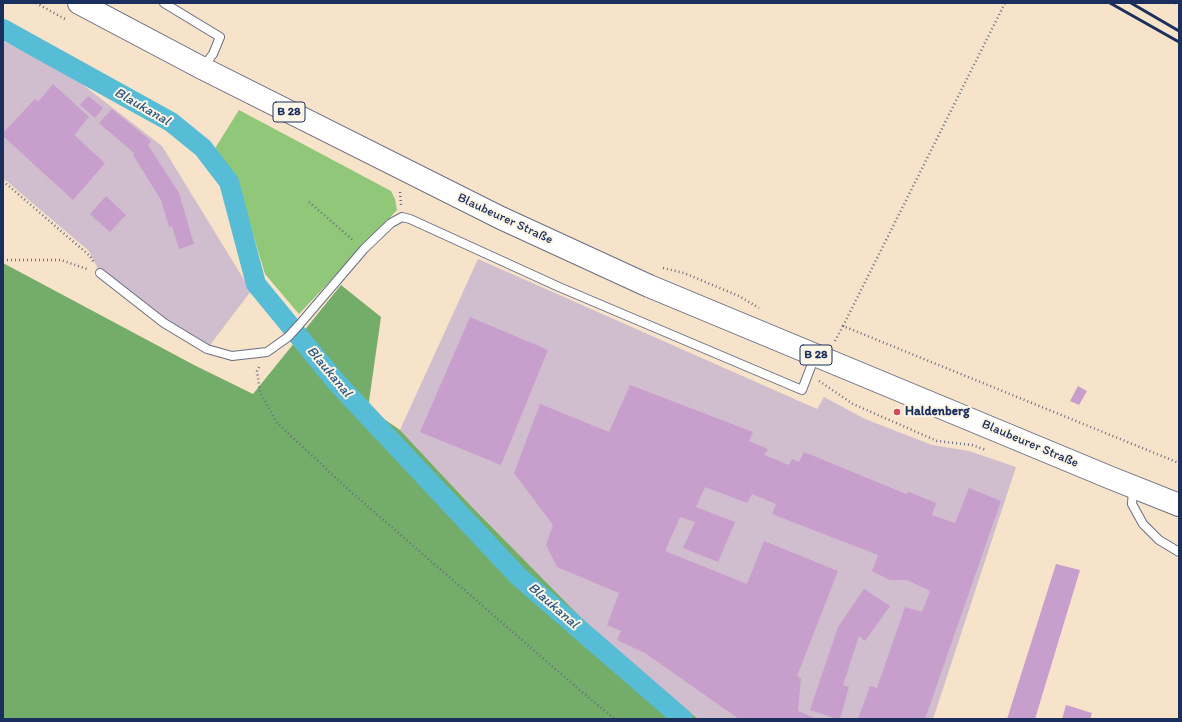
<!DOCTYPE html>
<meta charset="utf-8">
<style>
body{margin:0}
#map{position:relative;width:1182px;height:722px;overflow:hidden;background:#f7e3c9;font-family:Itim,sans-serif}
canvas{display:block}
.frame{position:absolute;inset:0;border:4px solid #1b2f5e;pointer-events:none}
</style>
<div id="map">
<canvas width="1182" height="722"></canvas>
<div class="frame"></div>
</div>
<script>
const ctx = document.querySelector('canvas').getContext('2d');
ctx.lineJoin = 'round';
function fillPath(path, color) { ctx.fillStyle = color; ctx.fill(path, 'evenodd'); }
const poly = rows => new Path2D(rows.map(r => 'M' + r).join(''));
function stroke(path, color, width, dash) { ctx.strokeStyle = color; ctx.lineWidth = width; ctx.lineCap = dash ? 'butt' : 'round'; ctx.setLineDash(dash || []); ctx.stroke(path); }
function label(font, color, halo, rows, align = 'center') {
  ctx.font = font + ' Itim,sans-serif'; ctx.lineWidth = 4; ctx.setLineDash([]); ctx.textBaseline = 'middle'; ctx.strokeStyle = halo; ctx.fillStyle = color; for (const [text, x, y, turn = 0] of rows) {
    ctx.save(); ctx.translate(x, y); ctx.rotate((+turn || 0) * Math.PI / 180); ctx.textAlign = isNaN(turn) ? turn : align; if (halo) ctx.strokeText(text, 0, 0); ctx.fillText(text, 0, 0); ctx.restore();
  }
}
fillPath(poly([
 [3,41,74,78,162,146,251,291,207,349,100,273,89,251,3,178],
 [478,259,817,409,824,397,865,419,932,445,969,451,1016,467,933,719,698,719,610,647,472,507,400,430]
]), '#d0bdcd');
fillPath(poly([
 [239,110,391,191,395,199,397,210,299,314,265,274,236,177,214,150]
]), '#91c779');
fillPath(poly([
 [3,263,194,365,253,394,341,285,381,317,368,408,400,430,472,507,610,647,698,719,3,719]
]), '#74ac69');
stroke(poly([
 [3,29,171,122,203,148,229,182,256,284,338,384,518,576,683,719]
]), '#57bcd5', 20);
fillPath(poly([
 [53,84,89,117,74,135,105,163,73,200,3,136,3,133,35,99,38,102],
 [88,96,103,108,95,118,80,105],
 [112,109,151,141,148,145,179,193,194,244,179,249,172,226,169,227,161,200,133,155,134,153,99,123],
 [106,196,126,215,110,232,90,214],
 [470,317,548,350,501,465,420,432],
 [630,385,753,432,749,441,768,449,764,455,789,465,792,459,799,462,804,452,906,494,909,492,936,503,932,515,955,523,969,488,1001,501,925,719,858,719,870,686,877,688,905,607,922,612,930,591,907,580,890,580,872,571,878,555,772,514,776,504,752,494,747,503,705,487,696,507,735,522,718,562,683,548,695,522,680,517,665,551,747,584,764,541,838,571,797,676,801,678,798,711,817,719,739,719,645,653,617,640,621,631,607,625,619,593,557,567,546,545,553,525,514,473,540,404,609,432],
 [1078,386,1087,391,1079,405,1070,401],
 [1056,564,1080,570,1035,719,1007,719],
 [864,589,890,606,865,641,859,636,843,685,849,687,840,719,837,719,810,710,838,627],
 [1066,705,1092,713,1090,719,1062,719]
]), '#c89ecd');
const service = poly([
 [164,3,220,37,213,54,203,67],
 [100,273,164,323,207,349,232,356,267,352,288,337,299,325,364,249,391,223,402,217,410,219,559,287,802,390,815,356],
 [1133,488,1132,504,1143,524,1159,540,1179,552]
]);
const primary = poly([
 [79,3,202,68,501,218,649,286,1111,478,1179,505]
]);
stroke(service, '#686e83', 10);
stroke(primary, '#686e83', 24);
stroke(poly([
 [36,3,65,19],
 [1175,3,1179,5],
 [3,181,90,256,94,263],
 [400,192,401,205],
 [309,202,354,241],
 [3,260,61,260,87,269],
 [663,268,684,273,739,296,759,308],
 [843,326,1005,3],
 [835,341,843,326,1179,463],
 [259,367,257,371,260,392,277,423,350,491,582,692,615,719],
 [819,381,853,404,937,441,972,445,986,450]
]), '#686e83', 2.5, [1, 3]);
stroke(service, '#fff', 8);
stroke(primary, '#fff', 22);
stroke(poly([
 [1110,3,1179,42],
 [1131,3,1179,31]
]), '#1b2f5e', 3);
for (const [x, y, r, color] of [
 [897,412,4,"#d1495b"]
]) { const dot = new Path2D(); dot.arc(x, y, r, 0, 2 * Math.PI); ctx.fillStyle = color; ctx.fill(dot); stroke(dot, '#fcf5e5', 1.5); }
for (const [x, y, w] of [
 [289,112,32],
 [816,355,32]
]) { const box = new Path2D(); box.roundRect(x - w / 2, y - 10, w, 20, 3); ctx.fillStyle = '#fcf5e5'; ctx.fill(box); stroke(box, '#1b2f5e', 1); }
label('bold 12px', '#1b2f5e', null, [
 ["B 28",289,112],
 ["B 28",816,355]
]);
label('13px', '#1b2f5e', '#fcf5e5', [
 ["Blaubeurer Straße",505,219,25],
 ["Blaubeurer Straße",1030,444,23]
]);
label('bold 13px', '#1b2f5e', '#fcf5e5', [
 ["Haldenberg",905,412]
], 'left');
label('italic 14px', '#2d5982', '#fcf5e5', [
 ["Blaukanal",142,107,30],
 ["Blaukanal",329,372,50],
 ["Blaukanal",553,606,41]
]);
</script>
